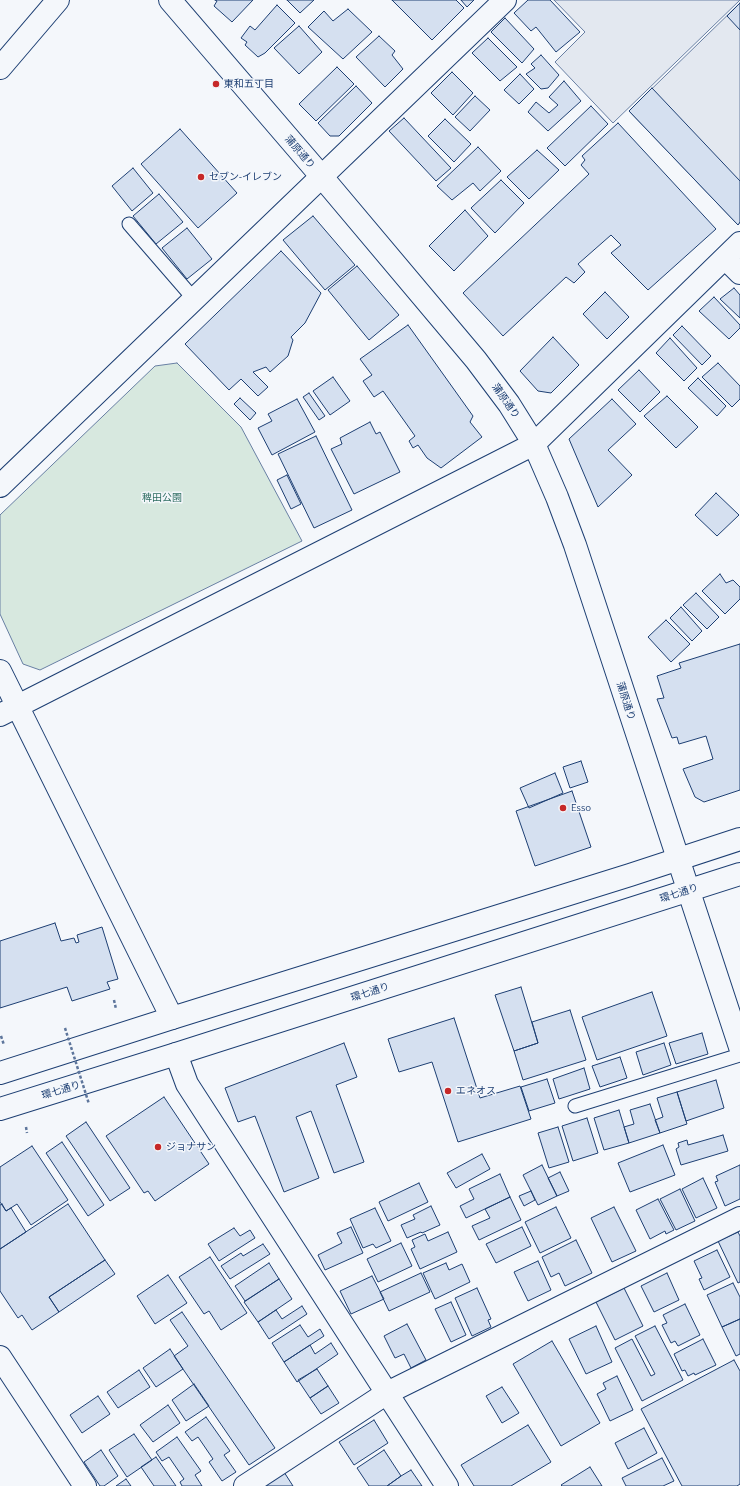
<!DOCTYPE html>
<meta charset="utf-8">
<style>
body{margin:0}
canvas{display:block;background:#f4f7fb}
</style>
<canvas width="740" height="1486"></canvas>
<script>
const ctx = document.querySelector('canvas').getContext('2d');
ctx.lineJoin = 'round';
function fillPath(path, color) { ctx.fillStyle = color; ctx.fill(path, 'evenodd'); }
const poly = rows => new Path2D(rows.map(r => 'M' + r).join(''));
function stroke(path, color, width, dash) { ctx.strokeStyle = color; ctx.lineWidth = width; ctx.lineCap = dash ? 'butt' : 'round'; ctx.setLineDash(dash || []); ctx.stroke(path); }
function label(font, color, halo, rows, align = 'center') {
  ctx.font = font + ' Ubuntu,"Noto Sans JP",sans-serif'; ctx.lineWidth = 3; ctx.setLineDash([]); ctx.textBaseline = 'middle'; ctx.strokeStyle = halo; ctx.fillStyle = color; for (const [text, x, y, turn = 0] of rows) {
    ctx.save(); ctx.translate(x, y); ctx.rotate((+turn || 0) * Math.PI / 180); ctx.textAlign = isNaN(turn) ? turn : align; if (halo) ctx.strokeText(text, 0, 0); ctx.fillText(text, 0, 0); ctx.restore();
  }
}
const green = poly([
 [177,363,241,427,302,541,40,670,23,664,0,614,0,515,155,366,177,363]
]);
fillPath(green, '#d7e8df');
stroke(green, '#687fa3', 1);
const parking = poly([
 [554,0,740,0,613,123,555,62,585,32,554,0],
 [740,3,740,222,738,225,629,111,740,3]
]);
fillPath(parking, '#e3e8f0');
stroke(parking, '#687fa3', 1);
const building = poly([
 [215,0,253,0,232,22,214,6,217,1,215,0],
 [287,0,314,0,300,13,287,0],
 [392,0,456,0,464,8,432,40,392,0],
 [461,0,474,0,467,7,461,0],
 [528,0,550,0,580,32,556,52,536,27,531,31,514,13,528,0],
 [740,3,740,30,727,16,740,3],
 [277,5,295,23,265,53,258,57,245,45,247,42,241,38,250,26,255,30,277,5],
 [348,9,372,32,343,59,308,27,324,11,333,21,348,9],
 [505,18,534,49,522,63,491,32,505,18],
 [299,26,322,52,299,74,274,48,299,26],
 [379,36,395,51,392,55,403,69,385,87,356,57,379,36],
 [488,38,517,67,500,81,472,53,488,38],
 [541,55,559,75,548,88,541,89,526,74,535,68,531,64,541,55],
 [337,67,354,84,316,121,299,104,337,67],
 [452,72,473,93,453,115,431,93,452,72],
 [520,74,534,89,519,104,504,90,520,74],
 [564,81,581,101,548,131,528,112,536,102,549,113,558,105,549,97,564,81],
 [356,86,372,103,339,136,330,136,318,123,356,86],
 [652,88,740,181,740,222,738,225,629,111,652,88],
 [475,96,490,110,470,131,455,117,475,96],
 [591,106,608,124,565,166,547,148,591,106],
 [404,118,451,168,436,181,389,131,404,118],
 [445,119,471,144,454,162,428,136,445,119],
 [618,123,716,229,648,290,611,253,621,245,611,235,578,264,585,272,574,283,566,277,503,336,463,293,589,174,581,165,585,160,582,156,618,123],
 [180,129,237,193,198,228,141,164,180,129],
 [478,147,501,171,480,191,473,183,452,200,437,186,478,147],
 [537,150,559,170,529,199,507,177,537,150],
 [133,168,153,193,132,211,112,186,133,168],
 [501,180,524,203,495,233,471,208,501,180],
 [159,194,183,222,156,244,133,216,159,194],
 [465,210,488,236,454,271,429,246,465,210],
 [313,216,355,265,325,290,283,240,313,216],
 [187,228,212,259,187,279,162,248,187,228],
 [281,251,321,293,305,323,291,337,293,340,288,356,270,372,266,367,253,372,268,387,258,396,241,379,229,390,185,344,281,251],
 [357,266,399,315,369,340,328,290,357,266],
 [734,288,740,295,740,318,720,299,734,288],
 [605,292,629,317,607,339,583,314,605,292],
 [714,297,740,325,740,328,729,339,699,311,714,297],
 [408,325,473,416,470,422,482,437,441,468,427,458,418,445,413,448,409,441,415,436,383,391,374,397,363,381,372,375,360,359,408,325],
 [682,326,711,356,702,365,673,335,682,326],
 [553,337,579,365,551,393,538,391,520,371,553,337],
 [670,338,697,368,684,381,656,353,670,338],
 [718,363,740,386,740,399,732,407,702,377,718,363],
 [639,370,660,392,640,412,618,390,639,370],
 [333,377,350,401,330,415,313,391,333,377],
 [698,378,726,406,717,416,688,388,698,378],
 [309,393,325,416,319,420,303,397,309,393],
 [667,396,698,427,676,448,644,416,667,396],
 [240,398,256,413,250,420,234,404,240,398],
 [297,399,315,432,272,455,258,428,272,421,268,414,297,399],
 [612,399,636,424,608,450,632,475,598,507,569,439,612,399],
 [370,422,376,434,380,432,400,472,354,494,331,449,342,444,340,438,370,422],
 [316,436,352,510,314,528,278,454,316,436],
 [287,475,301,504,291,509,277,480,287,475],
 [716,493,739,515,717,536,695,515,716,493],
 [720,574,726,583,733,580,740,587,740,599,725,614,702,591,720,574],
 [696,593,719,617,707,629,683,605,696,593],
 [681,607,702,631,692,641,670,618,681,607],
 [666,620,690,644,671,662,648,637,666,620],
 [740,644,740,790,704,802,695,797,683,769,713,759,706,736,679,744,677,737,672,738,657,699,664,698,657,676,681,668,679,663,740,644],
 [581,761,588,782,570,788,563,767,581,761],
 [555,773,563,793,529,808,520,788,555,773],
 [572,791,591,847,535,866,516,811,572,791],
 [55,923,61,941,74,938,76,943,79,942,77,935,102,927,118,979,107,982,110,989,72,1001,67,987,0,1008,0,941,55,923],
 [521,987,538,1043,514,1051,495,995,521,987],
 [652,992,667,1036,597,1060,582,1017,652,992],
 [570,1010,586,1060,523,1080,514,1051,538,1043,532,1022,570,1010],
 [454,1018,480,1098,520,1086,531,1119,458,1142,432,1062,399,1072,388,1039,454,1018],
 [702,1033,708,1054,676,1064,669,1043,702,1033],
 [344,1043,357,1077,336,1085,364,1162,334,1173,311,1111,296,1117,319,1178,284,1192,255,1116,238,1122,225,1088,344,1043],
 [664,1043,671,1065,643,1075,636,1052,664,1043],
 [620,1057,627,1078,600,1087,592,1066,620,1057],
 [584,1068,590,1089,559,1099,553,1079,584,1068],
 [547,1079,555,1103,529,1111,521,1087,547,1079],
 [716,1080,724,1108,686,1121,677,1092,716,1080],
 [677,1092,687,1124,660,1133,655,1120,663,1117,657,1098,677,1092],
 [164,1097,209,1164,155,1201,148,1191,144,1193,106,1136,164,1097],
 [650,1104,660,1133,629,1143,624,1127,634,1124,630,1110,650,1104],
 [619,1110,629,1143,604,1150,594,1118,619,1110],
 [587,1118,598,1153,573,1161,562,1126,587,1118],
 [86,1122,130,1188,110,1201,66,1136,86,1122],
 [558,1127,569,1162,549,1168,538,1133,558,1127],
 [723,1135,728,1151,681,1165,676,1149,679,1147,678,1143,687,1140,688,1145,723,1135],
 [62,1142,104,1205,88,1216,46,1153,62,1142],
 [663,1145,675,1175,630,1192,618,1163,663,1145],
 [32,1146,68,1200,31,1225,17,1204,6,1211,0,1202,0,1167,32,1146],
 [482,1154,490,1169,456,1188,447,1173,482,1154],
 [542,1165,557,1196,538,1205,523,1175,542,1165],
 [740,1165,740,1199,725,1206,715,1182,718,1181,716,1176,740,1165],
 [560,1172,569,1191,557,1196,548,1178,560,1172],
 [500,1174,510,1197,466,1218,460,1206,474,1199,469,1189,500,1174],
 [703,1178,717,1208,696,1218,682,1189,703,1178],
 [419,1183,428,1202,388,1221,379,1202,419,1183],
 [680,1189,695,1221,676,1230,660,1199,680,1189],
 [531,1191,535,1200,524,1206,519,1196,531,1191],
 [510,1197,521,1220,479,1240,472,1226,490,1218,485,1209,510,1197],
 [658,1199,674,1230,666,1234,665,1231,650,1239,636,1210,658,1199],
 [2,1204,6,1211,11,1208,26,1232,0,1249,0,1205,2,1204],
 [68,1204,105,1260,49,1297,59,1312,32,1330,22,1315,18,1318,0,1291,0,1249,68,1204],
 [431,1206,440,1225,422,1233,421,1232,407,1238,401,1225,415,1219,413,1215,431,1206],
 [556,1207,571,1238,540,1253,525,1222,556,1207],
 [614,1207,636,1251,612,1262,591,1218,614,1207],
 [375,1208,391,1241,376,1248,373,1244,363,1248,350,1219,375,1208],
 [351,1227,363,1253,325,1270,318,1255,342,1243,337,1233,351,1227],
 [522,1227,531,1246,496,1263,486,1244,522,1227],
 [234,1228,240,1236,250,1230,255,1238,219,1261,208,1244,234,1228],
 [448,1232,457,1252,420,1269,411,1249,415,1247,412,1240,425,1234,428,1241,448,1232],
 [738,1232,740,1236,740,1282,738,1283,718,1241,738,1232],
 [576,1240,592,1273,565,1286,559,1273,551,1277,542,1257,576,1240],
 [401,1243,412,1266,378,1282,367,1259,401,1243],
 [263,1244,270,1254,230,1279,221,1266,241,1253,243,1256,263,1244],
 [717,1250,730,1277,704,1290,699,1279,702,1278,694,1261,717,1250],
 [210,1257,247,1313,221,1330,209,1311,204,1314,179,1277,210,1257],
 [105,1260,115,1274,59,1312,49,1297,105,1260],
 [538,1261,551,1290,528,1301,514,1272,538,1261],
 [269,1263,279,1279,245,1301,235,1286,269,1263],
 [446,1263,449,1270,462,1264,470,1282,435,1299,423,1273,446,1263],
 [421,1273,430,1292,389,1311,380,1292,421,1273],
 [667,1273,679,1300,654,1312,641,1286,667,1273],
 [168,1275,187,1303,155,1324,137,1296,168,1275],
 [372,1276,384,1299,351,1314,340,1291,372,1276],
 [279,1279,292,1299,258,1322,244,1302,279,1279],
 [733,1283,740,1297,740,1319,722,1327,707,1295,733,1283],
 [477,1288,491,1319,488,1320,491,1327,472,1336,455,1298,477,1288],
 [624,1288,643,1326,615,1340,596,1302,624,1288],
 [451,1302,466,1335,451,1342,435,1309,451,1302],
 [685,1304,700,1335,678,1346,675,1341,671,1343,662,1325,667,1323,663,1315,685,1304],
 [302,1306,307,1314,269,1339,258,1322,276,1310,282,1319,302,1306],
 [182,1312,275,1448,249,1465,174,1356,188,1346,170,1320,182,1312],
 [740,1319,740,1354,736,1356,722,1327,740,1319],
 [407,1324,426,1360,411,1368,404,1354,395,1358,384,1336,407,1324],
 [300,1325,308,1337,320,1329,324,1336,284,1362,272,1343,300,1325],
 [596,1326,612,1362,586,1374,569,1339,596,1326],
 [655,1326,683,1380,642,1401,615,1348,632,1339,651,1376,655,1374,635,1336,655,1326],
 [703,1339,716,1365,695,1375,694,1373,688,1376,685,1370,682,1371,674,1354,703,1339],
 [552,1341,600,1423,561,1446,513,1364,552,1341],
 [331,1343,338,1354,297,1382,284,1362,310,1345,315,1354,331,1343],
 [170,1349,183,1369,156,1387,143,1368,170,1349],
 [734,1360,740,1371,740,1484,737,1486,682,1486,641,1409,734,1360],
 [317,1369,328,1386,310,1398,298,1380,317,1369],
 [139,1370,150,1387,118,1408,107,1392,139,1370],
 [617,1376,633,1410,610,1421,597,1394,606,1389,603,1383,617,1376],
 [194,1384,209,1406,186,1421,172,1400,194,1384],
 [328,1386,339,1403,321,1414,310,1398,328,1386],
 [502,1387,519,1413,502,1423,486,1396,502,1387],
 [98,1396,110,1414,82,1433,70,1415,98,1396],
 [168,1405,180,1423,153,1442,140,1425,168,1405],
 [206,1417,230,1451,224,1455,236,1472,222,1481,209,1462,213,1459,198,1437,192,1441,185,1432,206,1417],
 [374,1420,388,1443,354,1465,339,1442,374,1420],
 [528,1425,551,1462,511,1486,474,1486,461,1465,528,1425],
 [644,1428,657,1453,628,1469,615,1443,644,1428],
 [134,1434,152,1460,127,1477,109,1450,134,1434],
 [177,1437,201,1471,195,1475,202,1486,182,1486,180,1482,184,1479,169,1457,162,1461,156,1452,177,1437],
 [101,1450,118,1476,104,1486,100,1486,84,1462,101,1450],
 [384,1450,401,1476,387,1486,369,1486,357,1468,384,1450],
 [156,1457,176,1486,154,1486,141,1467,156,1457],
 [662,1458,674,1481,663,1486,626,1486,622,1478,662,1458],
 [590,1467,602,1486,562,1486,561,1485,590,1467],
 [411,1470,422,1486,387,1486,401,1476,411,1470],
 [284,1472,293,1486,267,1486,266,1484,284,1472],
 [126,1479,131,1486,116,1486,126,1479]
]);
fillPath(building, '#d5e0f0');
stroke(building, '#1d3f73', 1);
const service = poly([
 [129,224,194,299],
 [575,1106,740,1055]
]);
const minor = poly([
 [725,258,740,273],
 [0,486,505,0],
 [0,671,172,1018],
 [0,715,534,444,740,243],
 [176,1054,187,1084,447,1486],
 [0,1357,85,1486],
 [245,1486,387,1393,740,1218]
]);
const tertiary = poly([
 [170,0,322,177,476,360,509,404,534,444,557,497,575,545,740,1047],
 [0,68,58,0]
]);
const primary = poly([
 [0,1073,172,1018,630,875,740,839],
 [0,1109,176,1054,740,874]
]);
stroke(service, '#1d3f73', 15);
stroke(minor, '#1d3f73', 24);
stroke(tertiary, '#1d3f73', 24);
stroke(primary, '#1d3f73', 24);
stroke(poly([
 [114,1000,116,1009],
 [1,1036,4,1045],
 [26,1127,27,1133]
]), '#5e769c', 2.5, [3, 2]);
stroke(service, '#f4f7fb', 13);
stroke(minor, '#f4f7fb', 22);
stroke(tertiary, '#f4f7fb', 22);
stroke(primary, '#f4f7fb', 22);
stroke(poly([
 [65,1028,89,1104]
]), '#5e769c', 2.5, [3, 2]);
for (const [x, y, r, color] of [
 [216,84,4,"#c62828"],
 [201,177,4,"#c62828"],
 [563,808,4,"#c62828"],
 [448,1091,4,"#c62828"],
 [158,1147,4,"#c62828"]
]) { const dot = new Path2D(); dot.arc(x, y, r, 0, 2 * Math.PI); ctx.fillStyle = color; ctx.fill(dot); stroke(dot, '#f4f7fb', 1.5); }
label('10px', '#1d3f73', '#f4f7fb', [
 ["東和五丁目",224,84],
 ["セブン-イレブン",209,177],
 ["Esso",571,808],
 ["エネオス",456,1091],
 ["ジョナサン",166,1147]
], 'left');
label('10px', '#1d3f73', '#f4f7fb', [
 ["蒲原通り",300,152,49],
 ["蒲原通り",506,401,55],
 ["蒲原通り",626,701,72],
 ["環七通り",679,893,-18],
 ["環七通り",370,992,-18],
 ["環七通り",61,1090,-17]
]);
label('10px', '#2c6c60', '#f4f7fb', [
 ["稗田公園",162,498]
]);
</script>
